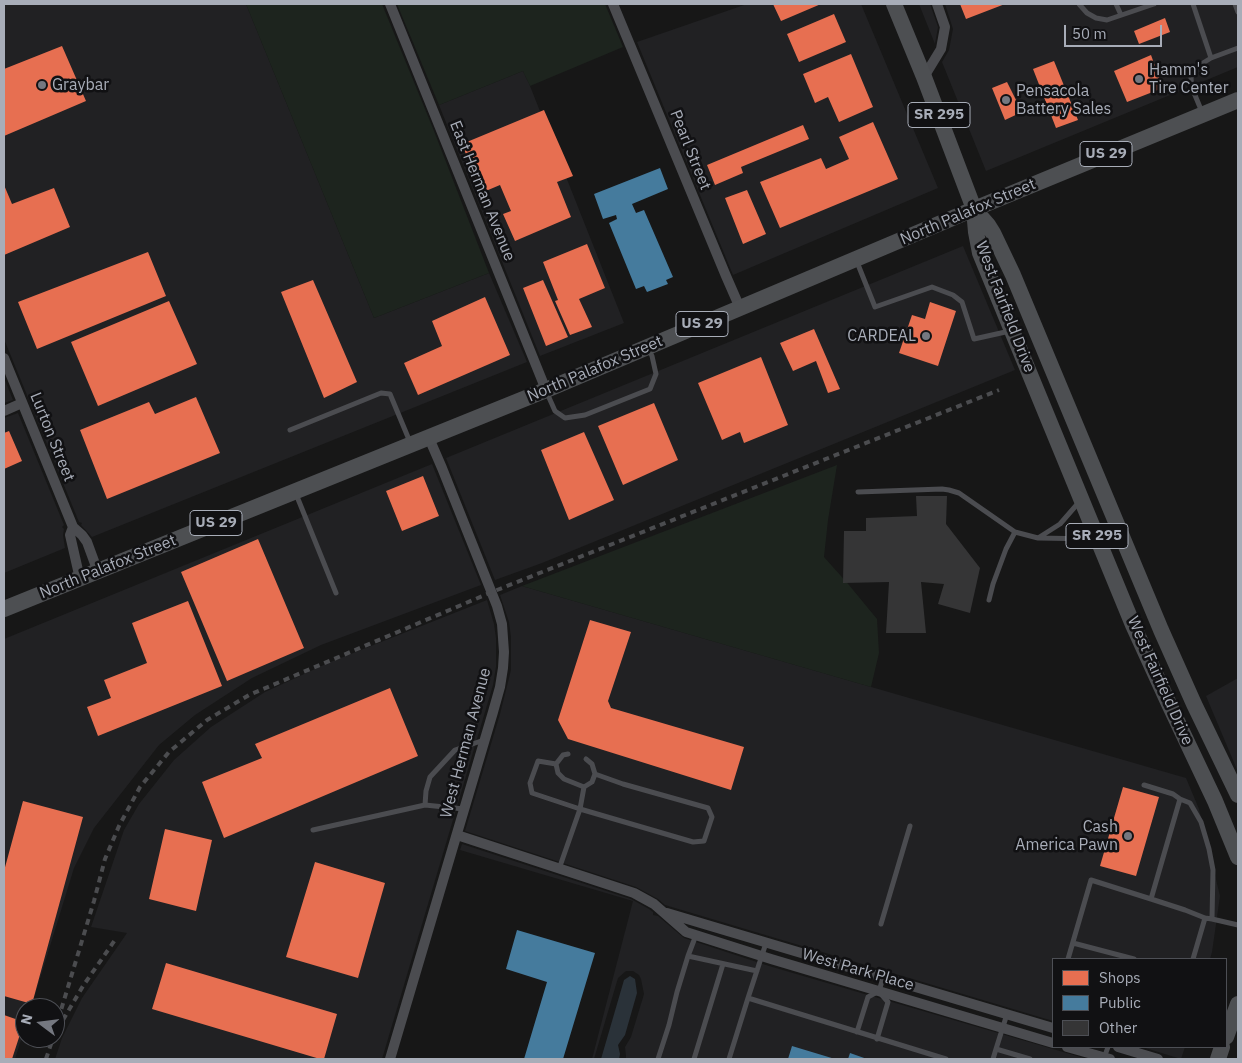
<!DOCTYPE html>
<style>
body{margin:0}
#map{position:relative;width:1242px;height:1063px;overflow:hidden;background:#171717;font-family:"IBM Plex Sans",sans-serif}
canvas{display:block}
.frame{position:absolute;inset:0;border:5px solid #a8adb8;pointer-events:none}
.legend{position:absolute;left:1052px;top:958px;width:175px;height:90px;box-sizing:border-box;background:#111113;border:1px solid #4d4f55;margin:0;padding:6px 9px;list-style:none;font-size:15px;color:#a8adb8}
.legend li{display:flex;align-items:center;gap:10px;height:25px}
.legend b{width:25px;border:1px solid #4d4f55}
.north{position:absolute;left:15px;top:998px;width:50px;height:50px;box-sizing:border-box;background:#111113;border:1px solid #4d4f55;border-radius:50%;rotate:285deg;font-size:14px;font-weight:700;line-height:20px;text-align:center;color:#a8adb8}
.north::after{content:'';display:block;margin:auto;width:18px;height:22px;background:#757880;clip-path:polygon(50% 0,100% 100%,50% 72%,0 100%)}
.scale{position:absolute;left:1064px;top:25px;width:98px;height:22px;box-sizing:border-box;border:2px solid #a8adb8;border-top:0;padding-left:6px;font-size:15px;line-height:18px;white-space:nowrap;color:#a8adb8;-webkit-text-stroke:4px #111113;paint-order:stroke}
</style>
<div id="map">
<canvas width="1242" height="1063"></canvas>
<div class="frame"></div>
<ul class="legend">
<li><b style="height:14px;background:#e76f51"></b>Shops</li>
<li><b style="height:14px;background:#457b9d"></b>Public</li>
<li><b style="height:14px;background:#353536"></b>Other</li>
</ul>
<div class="north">N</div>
<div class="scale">50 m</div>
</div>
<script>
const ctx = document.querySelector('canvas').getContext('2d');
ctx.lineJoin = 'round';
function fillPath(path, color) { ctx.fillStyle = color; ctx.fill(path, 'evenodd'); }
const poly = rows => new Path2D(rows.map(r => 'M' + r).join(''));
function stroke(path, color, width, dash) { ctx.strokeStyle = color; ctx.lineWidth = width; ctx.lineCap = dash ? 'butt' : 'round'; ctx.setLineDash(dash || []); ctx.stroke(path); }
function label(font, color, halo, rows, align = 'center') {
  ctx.font = font + ' "IBM Plex Sans",sans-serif'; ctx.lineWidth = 5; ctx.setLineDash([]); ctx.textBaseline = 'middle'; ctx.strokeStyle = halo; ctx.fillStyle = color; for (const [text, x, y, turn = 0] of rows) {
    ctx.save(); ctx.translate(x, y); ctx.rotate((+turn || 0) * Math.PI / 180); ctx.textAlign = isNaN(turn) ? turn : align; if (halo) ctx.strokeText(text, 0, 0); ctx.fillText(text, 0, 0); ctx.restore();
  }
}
fillPath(poly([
 [4,4,246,4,374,318,489,273,527,362,92,537,81,525,82,523,79,522,4,339],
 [747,4,861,4,938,188,733,275,637,42],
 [919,4,930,4,938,27,935,44],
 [945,4,1238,4,1238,67,986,171,942,62,949,50,953,29],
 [523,71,530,86,624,323,540,356,439,105],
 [963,246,1015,370,542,563,495,580,446,458],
 [4,378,13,400,4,403],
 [18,413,64,525,62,527,64,529,63,535,65,548,4,573,4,418],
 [432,464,481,585,321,645,252,678,195,715,159,745,94,828,74,868,31,1008,25,1008,25,1027,15,1059,4,1059,4,639],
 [522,586,1186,778,1199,809,1220,896,1212,952,1210,959,1053,959,1053,1021,665,905,658,899,636,887,465,831,500,714,511,670,511,637,509,622,500,595],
 [487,600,494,624,496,638,496,667,493,685,382,1059,55,1059,62,1038,82,998,127,933,91,927,124,830,139,804,174,760,211,727,265,692,328,663],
 [1238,678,1238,772,1206,696],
 [462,844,631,899,649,909,653,912,653,915,658,916,684,938,769,966,1087,1059,626,1059,626,1056,625,1047,631,1037,644,994,641,979,639,975,633,971,626,971,618,978,594,1059,592,1059,633,901,460,850],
 [1142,1047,1185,1047,1181,1059]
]), '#212123');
fillPath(poly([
 [246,4,382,4,434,131,489,273,374,318],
 [397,4,605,4,623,47,530,86,523,71,439,105],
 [837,465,828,520,824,557,849,585,877,619,879,653,871,687,522,586]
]), '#1d241e');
fillPath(poly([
 [630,976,635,979,637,993,625,1035,618,1045,620,1054,619,1059,601,1059,624,980]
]), '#2a3239');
fillPath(poly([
 [773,4,821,4,781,21],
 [960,4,1005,4,966,19],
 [834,14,846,42,799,62,787,34],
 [1165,18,1170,32,1139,44,1134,31],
 [62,46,86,101,4,136,4,69],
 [851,54,873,107,839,122,828,97,815,103,803,74],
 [1151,55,1163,88,1127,102,1114,71],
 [1054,61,1078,120,1056,128,1033,69],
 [1007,82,1022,112,1005,120,992,88],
 [544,110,573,176,557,182,571,217,515,241,503,214,511,211,500,185,481,193,462,144],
 [873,122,898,179,780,228,760,182,821,158,826,169,849,159,839,137],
 [803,125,809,139,741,167,743,173,715,185,707,165],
 [4,185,12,204,54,188,70,227,4,255],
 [747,190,766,234,743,244,725,198],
 [587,244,605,288,579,299,592,327,570,335,555,301,558,300,543,262],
 [148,252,166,296,37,349,18,302],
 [313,280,357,382,324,398,281,292],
 [543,280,568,337,546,346,523,288],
 [485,297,510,355,418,395,404,363,442,346,432,321],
 [169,301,197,364,98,406,71,342],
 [930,302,956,311,938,366,899,353,912,315,925,319],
 [814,329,840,389,828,393,816,361,793,371,780,343],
 [761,357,788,425,744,443,740,432,722,440,698,383],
 [196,397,220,453,107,499,80,430,149,402,155,414],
 [654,403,678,460,623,485,598,426],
 [9,431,22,461,4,469,4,433],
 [584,432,614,500,569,520,541,450],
 [423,476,439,516,402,531,386,491],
 [258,539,304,648,227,681,181,572],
 [188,601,222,686,98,736,87,707,111,698,104,680,147,663,132,623],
 [590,620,631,632,608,701,611,708,744,747,731,790,568,739,558,720],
 [390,688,418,756,224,838,202,782,262,758,255,744],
 [1123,787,1159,797,1136,876,1100,866],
 [23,801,83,817,32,1004,4,996,4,871],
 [165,829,212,840,196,911,149,899],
 [315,862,385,883,358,978,286,957],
 [166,963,337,1014,324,1059,320,1059,152,1009],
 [4,1015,24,1022,12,1059,4,1059]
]), '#e76f51');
fillPath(poly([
 [660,168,668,189,632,204,636,213,644,210,673,277,666,280,668,284,647,292,644,286,636,289,609,223,617,219,616,215,603,219,594,194],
 [517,930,595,953,563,1059,524,1059,547,982,506,969],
 [792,1046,835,1059,788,1059],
 [850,1053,867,1059,848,1059]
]), '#457b9d');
fillPath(poly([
 [916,496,947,496,946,524,980,568,970,613,938,604,944,584,921,582,926,633,886,633,889,582,843,583,844,531,866,531,866,518,917,516]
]), '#353536');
stroke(poly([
 [1079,4,1087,13,1096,18,1107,20,1154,4],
 [1116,4,1121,15],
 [1193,4,1211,58],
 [1235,4,1238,12],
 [1202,112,1192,88,1191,78,1195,68,1211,58,1238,48],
 [857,262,875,307,932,287,953,295,962,302,974,339,1010,331],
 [547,393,555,411,565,418,585,415,650,389,656,374,652,356,649,350],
 [290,430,381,393,390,394,410,442],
 [858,492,942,489,949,490,959,493,1015,532,1038,538],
 [296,494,336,593],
 [1080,501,1060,524,1038,538,1094,539],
 [989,600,993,584,1006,549,1015,532],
 [556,764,538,761,530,783,532,793,580,809,584,787,592,782,595,774,592,764,586,759],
 [556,764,558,773,564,779,584,787],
 [556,764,563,755,568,754],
 [1144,785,1173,794,1180,799],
 [464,809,425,805,426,791,430,777,455,750,484,740],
 [313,830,425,805],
 [559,869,580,809,693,842,704,841,712,817,708,808,623,784,595,774],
 [1212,919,1205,918,1185,910,1151,899,1180,799,1190,803,1201,822,1209,849,1213,870,1212,919,1238,925],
 [881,924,910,826],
 [696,935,688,956,757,971],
 [766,943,748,998,946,1059],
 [1073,943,1134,959],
 [1068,959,1091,880,1151,899],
 [1193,959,1205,918],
 [1007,1014,996,1049,1030,1059],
 [857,1032,868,997,879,991,883,978],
 [877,1039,888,1002,881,994],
 [1104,1058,1108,1047],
 [658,1059,669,1025,677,992,688,956],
 [694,1059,723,964],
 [729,1059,748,998],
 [993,1059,996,1049]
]), '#4b4c50', 5);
stroke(poly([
 [390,4,546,390],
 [613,4,726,276,740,308],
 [924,77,941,49,945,27,937,4],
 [4,358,73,527,82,535,87,542,98,572],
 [4,411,22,403],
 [73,527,70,535,80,579],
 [457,835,634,893,654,904,686,932,771,959,1053,1043],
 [667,913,1053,1028],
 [1067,1047,1110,1059],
 [1118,1047,1158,1059],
 [390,1059,493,712,500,687,503,668,504,652,502,624,497,606,442,468,429,438]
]), '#4b4c50', 10);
stroke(poly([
 [894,4,924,77,974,209,976,232,980,253,1133,625,1169,704,1215,801,1238,857],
 [974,209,988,225,993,233,1013,275,1161,630,1194,704,1238,795],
 [4,609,546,390,974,209,1238,100],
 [1226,1037,1238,1004],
 [1218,1059,1222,1047]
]), '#4d4f52', 16);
stroke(poly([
 [63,1020,83,986,115,940],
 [55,1030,94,901,105,859,119,826,140,787,169,752,207,720,249,695,492,592,999,390],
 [46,1059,53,1038]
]), '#4b4c4f', 4, [6, 5]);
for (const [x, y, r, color] of [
 [1139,79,5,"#757880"],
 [42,85,5,"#757880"],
 [1006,100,5,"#757880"],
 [926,336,5,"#757880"],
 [1128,836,5,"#757880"]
]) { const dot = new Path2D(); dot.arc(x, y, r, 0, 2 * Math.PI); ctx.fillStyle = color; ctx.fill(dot); stroke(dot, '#111113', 2); }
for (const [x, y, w] of [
 [939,115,62],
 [1106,154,52],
 [702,324,52],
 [216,523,52],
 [1097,536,62]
]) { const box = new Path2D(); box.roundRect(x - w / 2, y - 12.5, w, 25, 4); ctx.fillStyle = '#111113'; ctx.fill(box); stroke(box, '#a8adb8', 1); }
label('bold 15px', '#a8adb8', null, [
 ["SR 295",939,115],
 ["US 29",1106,154],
 ["US 29",702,324],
 ["US 29",216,523],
 ["SR 295",1097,536]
]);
label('16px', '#a8adb8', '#111113', [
 ["Hamm's",1149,70],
 ["Tire Center",1149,88],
 ["Graybar",52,85],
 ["Pensacola",1016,91],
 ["Battery Sales",1016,109],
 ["CARDEAL",916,336,"right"],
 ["Cash",1118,827,"right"],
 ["America Pawn",1118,845,"right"]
], 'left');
label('16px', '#a8adb8', '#111113', [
 ["Pearl Street",690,150,68],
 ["East Herman Avenue",482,191,68],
 ["North Palafox Street",968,212,-23],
 ["West Fairfield Drive",1005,307,69],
 ["North Palafox Street",595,369,-23],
 ["Lurton Street",52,437,68],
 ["North Palafox Street",108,567,-22],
 ["West Fairfield Drive",1160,681,66],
 ["West Herman Avenue",466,743,-75],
 ["West Park Place",858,970,16]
]);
</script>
